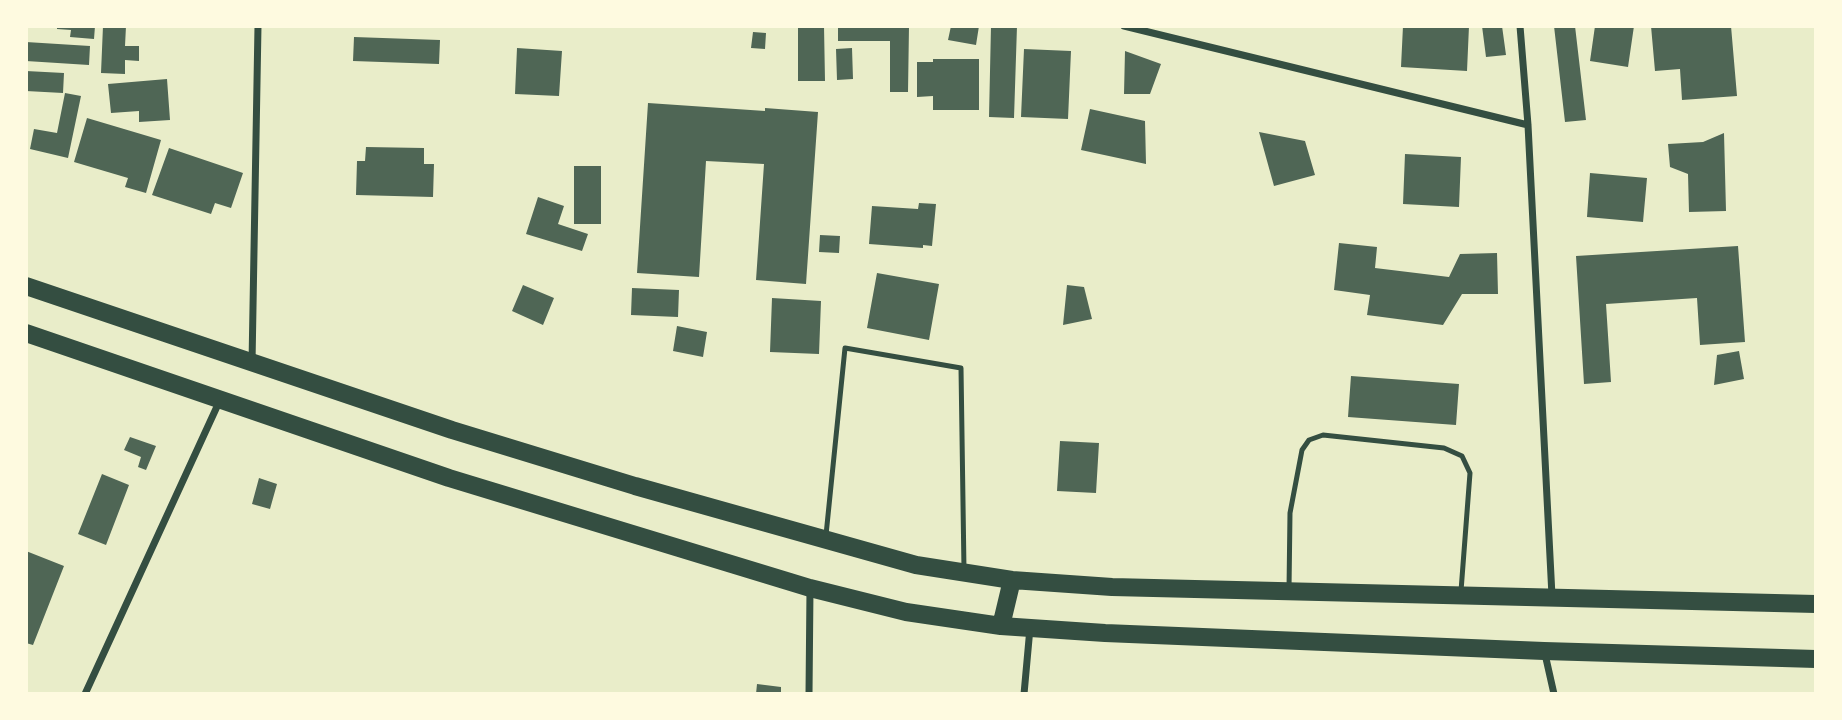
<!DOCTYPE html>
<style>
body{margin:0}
#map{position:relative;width:1842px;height:720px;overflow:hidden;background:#e9edc9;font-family:"IBM Plex Serif",serif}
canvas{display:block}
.frame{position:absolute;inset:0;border:28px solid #fefae0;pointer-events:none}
</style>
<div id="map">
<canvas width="1842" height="720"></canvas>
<div class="frame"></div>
</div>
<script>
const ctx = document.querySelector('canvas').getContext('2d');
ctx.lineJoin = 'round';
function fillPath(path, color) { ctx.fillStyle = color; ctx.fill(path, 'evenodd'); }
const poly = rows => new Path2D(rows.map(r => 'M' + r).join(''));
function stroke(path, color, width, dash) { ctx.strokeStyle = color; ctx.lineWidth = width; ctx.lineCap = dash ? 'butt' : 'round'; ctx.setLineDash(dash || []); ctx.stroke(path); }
fillPath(poly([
 [57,26,95,26,94,39,70,37,71,30,57,29],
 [103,26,126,26,125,46,139,46,139,61,125,60,125,74,101,73],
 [798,26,824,26,825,81,798,81],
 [838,26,909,26,908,92,890,92,890,41,838,41],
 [951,26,979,26,976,45,948,40],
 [991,26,1017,26,1014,118,989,117],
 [1403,26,1469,26,1467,71,1401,67],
 [1482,26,1502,26,1506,55,1486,57],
 [1554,26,1575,26,1586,120,1565,122],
 [1595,26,1634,26,1628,67,1590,61],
 [1651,26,1731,26,1737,96,1682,100,1680,69,1655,71],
 [753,32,766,33,765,49,751,48],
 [354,37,440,40,439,64,353,61],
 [26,42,90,46,89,65,26,61],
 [517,48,562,51,559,96,515,94],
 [852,48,853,79,837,80,836,49],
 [1024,49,1071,51,1068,119,1021,117],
 [1125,51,1161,64,1150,94,1124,94],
 [933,59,979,59,979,110,933,110,933,96,917,97,917,62,933,62],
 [26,71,64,73,63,93,26,91],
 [167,79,170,120,139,122,139,111,111,113,108,84],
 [65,93,81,96,68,158,30,149,34,129,57,133],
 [648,103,765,111,765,108,818,112,806,284,756,280,764,164,706,161,699,277,637,273],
 [1090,109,1145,121,1146,164,1081,150],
 [87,118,161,140,146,193,125,187,128,178,74,162],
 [1259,132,1305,141,1315,175,1274,186],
 [1724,133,1726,211,1689,212,1688,174,1670,167,1668,144,1703,142],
 [366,147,424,148,424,164,434,164,433,197,356,195,357,161,365,161],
 [169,148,243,173,231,208,215,203,211,214,152,195],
 [1405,154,1461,157,1459,207,1403,204],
 [574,166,601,166,601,224,574,224],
 [1590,173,1647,178,1643,222,1587,217],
 [538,197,564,206,558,224,588,234,582,251,526,234],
 [919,203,936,204,932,246,923,245,923,248,869,244,872,206,918,209],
 [820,235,840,236,839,253,819,252],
 [1339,243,1377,247,1375,268,1449,277,1460,254,1497,253,1498,294,1462,294,1443,325,1367,315,1370,295,1334,290],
 [1738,246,1745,342,1700,345,1697,298,1606,304,1611,382,1584,384,1576,256],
 [877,273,939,284,929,340,867,328],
 [523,285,554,298,543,325,512,311],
 [1067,285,1084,287,1092,319,1063,325],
 [632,288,679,290,678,317,631,315],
 [772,298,821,301,819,354,770,352],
 [677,326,707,332,703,357,673,351],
 [1739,351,1744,379,1714,385,1717,355],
 [1351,376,1459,384,1456,425,1348,417],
 [130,437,156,446,146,470,138,467,141,457,124,450],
 [1060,441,1099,443,1096,493,1057,491],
 [102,474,129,485,106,545,78,534],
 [259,478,277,484,270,509,252,504],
 [26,551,64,566,33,645,26,643],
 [757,684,781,687,781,694,756,694]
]), '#4f6655');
stroke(poly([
 [826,535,845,348,961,368,964,570],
 [1289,589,1290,513,1302,450,1309,440,1323,435,1444,448,1462,456,1470,473,1461,591]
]), '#344e41', 5);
stroke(poly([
 [1124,26,1528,125],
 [1520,26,1528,125,1552,596],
 [252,363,258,26],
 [1545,654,1554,694],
 [85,694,220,400],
 [809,694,810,589],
 [1024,694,1030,628]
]), '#344e41', 7);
stroke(poly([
 [26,286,452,430,635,486,916,565,1012,580,1112,587,1816,604],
 [26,333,449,478,810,588,906,612,1001,626,1105,633,1544,651,1816,659],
 [1001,626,1012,580]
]), '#344e41', 18);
</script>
